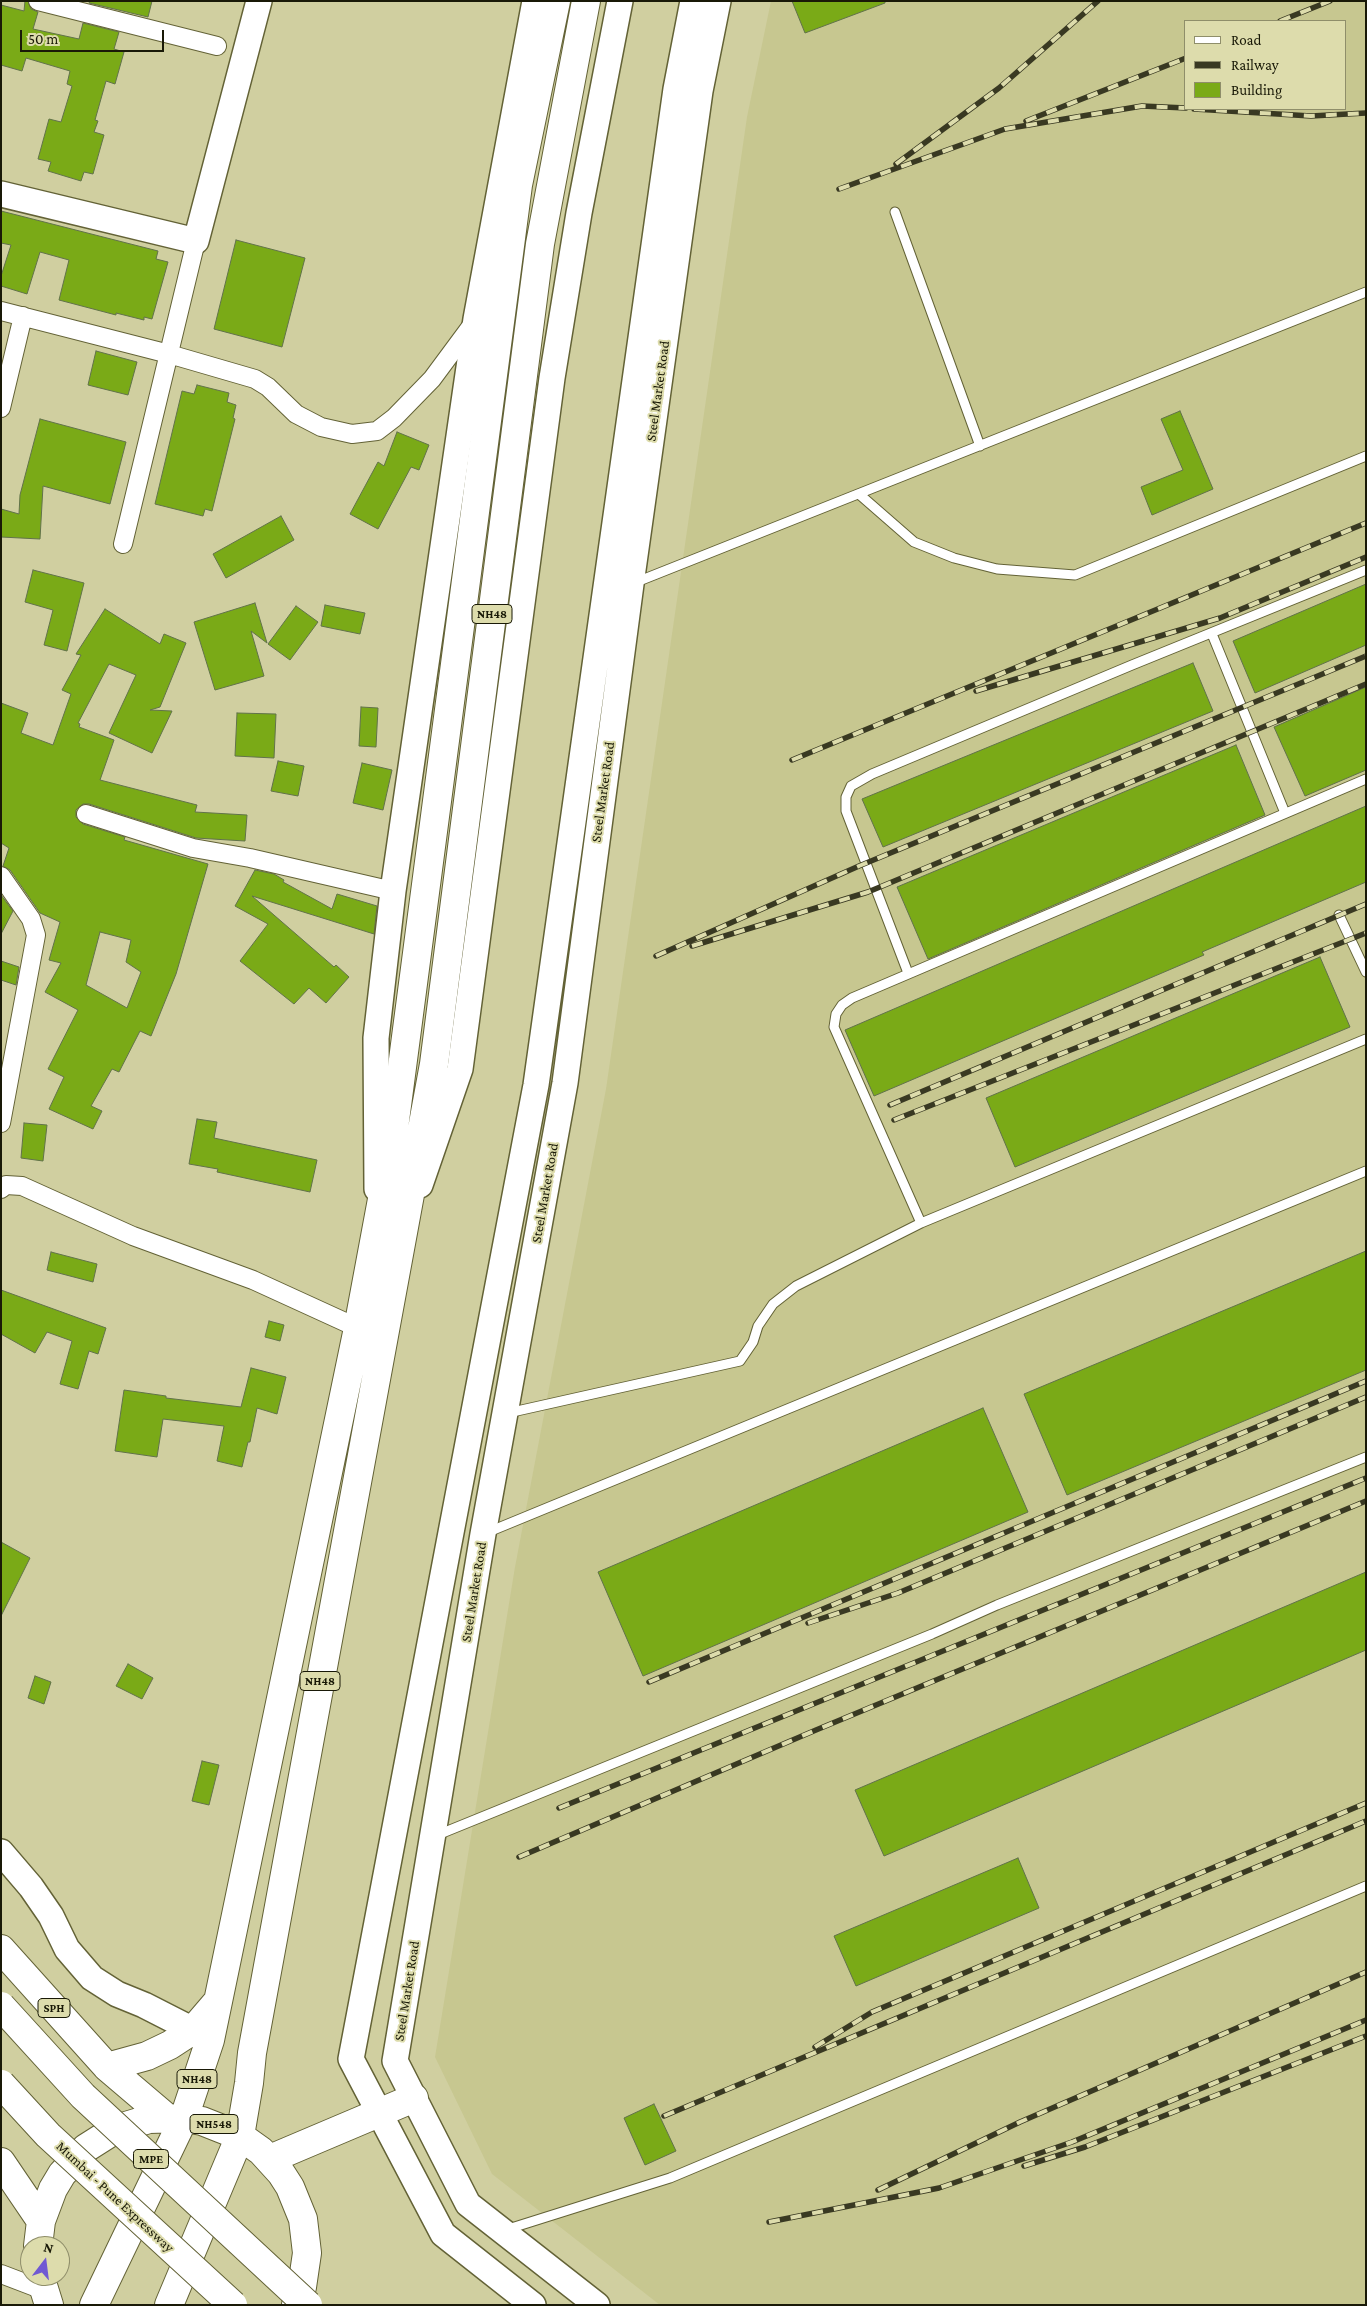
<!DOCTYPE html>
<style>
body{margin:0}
#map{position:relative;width:1367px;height:2306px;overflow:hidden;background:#d0cfa0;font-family:"Crimson Pro",serif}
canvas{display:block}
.frame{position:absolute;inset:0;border:2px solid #191907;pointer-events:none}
.legend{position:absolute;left:1184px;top:20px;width:162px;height:90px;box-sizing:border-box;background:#dddcac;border:1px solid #8f8e6a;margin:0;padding:6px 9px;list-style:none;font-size:15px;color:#191907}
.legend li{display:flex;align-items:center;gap:10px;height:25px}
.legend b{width:25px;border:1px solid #8f8e6a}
.north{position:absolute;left:20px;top:2236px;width:50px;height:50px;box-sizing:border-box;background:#dddcac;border:1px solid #8f8e6a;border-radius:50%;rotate:15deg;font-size:14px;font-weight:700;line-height:20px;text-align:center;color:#191907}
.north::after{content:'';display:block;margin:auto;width:18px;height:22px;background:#7059d3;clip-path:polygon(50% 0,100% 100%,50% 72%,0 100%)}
.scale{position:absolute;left:20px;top:30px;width:144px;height:22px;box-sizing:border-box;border:2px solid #191907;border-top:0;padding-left:6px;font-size:15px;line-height:18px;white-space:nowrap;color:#191907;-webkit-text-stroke:4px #dddcac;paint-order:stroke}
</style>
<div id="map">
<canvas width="1367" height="2306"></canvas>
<div class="frame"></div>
<ul class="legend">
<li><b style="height:6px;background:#fff"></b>Road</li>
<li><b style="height:6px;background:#393922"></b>Railway</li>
<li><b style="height:14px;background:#7aaa17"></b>Building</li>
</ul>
<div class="north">N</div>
<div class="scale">50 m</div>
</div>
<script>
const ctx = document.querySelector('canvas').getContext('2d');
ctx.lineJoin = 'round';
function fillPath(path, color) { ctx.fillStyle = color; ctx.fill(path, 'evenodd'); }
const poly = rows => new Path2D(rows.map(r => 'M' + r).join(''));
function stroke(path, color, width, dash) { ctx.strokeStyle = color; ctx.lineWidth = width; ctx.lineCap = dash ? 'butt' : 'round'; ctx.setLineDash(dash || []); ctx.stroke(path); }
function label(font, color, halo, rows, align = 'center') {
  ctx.font = font + ' "Crimson Pro",serif'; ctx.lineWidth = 4; ctx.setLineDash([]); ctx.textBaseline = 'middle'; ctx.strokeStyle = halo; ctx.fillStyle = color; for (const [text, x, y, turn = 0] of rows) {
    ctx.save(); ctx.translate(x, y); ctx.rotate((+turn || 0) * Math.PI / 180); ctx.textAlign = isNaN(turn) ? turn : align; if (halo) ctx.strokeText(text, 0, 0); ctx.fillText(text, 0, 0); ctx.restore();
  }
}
fillPath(poly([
 [771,1,1366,1,1366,2305,660,2305,492,2174,435,2057,515,1567,606,1089,747,117],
 [1186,21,1346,21,1346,109,1186,109]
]), '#c7c790');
const building = poly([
 [25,1,28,1,31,9,38,12,33,29,79,39,83,23,119,32,114,49,124,52,115,84,106,81,95,120,98,121,94,132,104,135,93,174,84,172,81,181,48,171,51,162,38,159,49,119,61,122,72,86,67,84,70,71,26,58,22,71,1,65,1,5,24,11,25,1],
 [90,1,152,1,148,17,89,3,90,1],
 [792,1,885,1,885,3,805,33,792,1],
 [1,211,158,251,156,259,168,262,152,319,144,317,144,320,116,313,116,315,59,300,69,260,40,252,27,294,1,286,1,276,11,245,1,243,1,211],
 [236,240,305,258,282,347,214,329,236,240],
 [96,351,137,362,128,395,88,385,96,351],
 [197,385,229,393,227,402,236,405,233,418,235,419,212,511,205,509,203,516,155,504,182,391,194,394,197,385],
 [1180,411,1213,489,1152,515,1141,487,1183,470,1161,419,1180,411],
 [40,419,126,442,110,504,43,486,40,539,1,537,1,509,19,514,20,495,40,419],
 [397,432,429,445,419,470,411,467,378,529,350,514,378,462,384,466,397,432],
 [281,516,294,540,226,578,213,554,281,516],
 [33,570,84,583,67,651,44,645,53,610,25,602,33,570],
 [1366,584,1366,645,1255,693,1233,641,1366,584],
 [255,603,267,643,251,631,264,676,215,690,194,622,255,603],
 [325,605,365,613,360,634,321,626,325,605],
 [296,606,318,622,290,660,268,644,296,606],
 [105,609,160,644,164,634,186,643,160,707,150,710,172,711,152,753,109,733,136,675,109,664,78,723,80,724,79,727,114,740,100,780,197,805,195,812,247,815,245,841,196,838,89,804,83,804,76,810,76,817,83,824,125,837,124,840,208,864,176,974,151,1036,140,1031,119,1072,112,1069,91,1106,102,1111,93,1129,49,1109,64,1077,48,1069,78,1010,45,992,61,963,49,960,60,922,40,913,10,870,3,866,9,848,1,843,1,703,28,713,21,733,53,745,71,694,62,690,81,655,76,654,105,609],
 [100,932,131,940,126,962,141,972,127,1008,86,985,100,932],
 [1193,663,1213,711,883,847,862,799,1193,663],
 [1366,687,1366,770,1305,796,1274,727,1366,687],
 [361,707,378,708,376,747,359,746,361,707],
 [237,713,276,714,274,758,235,756,237,713],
 [1236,745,1265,815,928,959,897,887,1236,745],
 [278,761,304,766,298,796,271,791,278,761],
 [362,763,392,770,383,810,353,803,362,763],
 [1366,806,1366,882,1202,952,1204,955,874,1096,845,1030,1366,806],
 [255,870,274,874,284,880,283,882,332,909,337,894,377,906,374,934,252,896,334,967,336,965,349,977,326,1003,309,988,294,1004,240,961,268,924,235,906,255,870],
 [1,895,13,911,1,934,1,895],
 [1320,957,1350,1027,1015,1167,986,1098,1320,957],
 [1,961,19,967,16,985,1,980,1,961],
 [197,1119,217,1122,214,1138,317,1160,310,1192,217,1172,218,1169,189,1164,197,1119],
 [24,1123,47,1125,43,1161,21,1158,24,1123],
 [1366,1251,1366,1370,1067,1495,1024,1394,1366,1251],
 [51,1252,97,1264,93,1282,47,1270,51,1252],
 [1,1290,106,1328,98,1354,89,1351,78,1389,60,1384,72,1341,47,1332,35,1353,1,1334,1,1290],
 [269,1321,284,1325,280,1341,265,1337,269,1321],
 [251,1368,286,1377,277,1414,257,1408,250,1442,248,1442,242,1467,217,1461,224,1426,163,1419,157,1457,115,1451,124,1390,166,1396,166,1398,241,1407,251,1368],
 [983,1408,1028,1512,643,1676,598,1572,983,1408],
 [1,1542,30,1558,1,1616,1,1542],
 [1366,1572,1366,1650,884,1856,855,1790,1366,1572],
 [128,1664,153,1678,142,1699,116,1686,128,1664],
 [35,1676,51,1682,44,1704,28,1698,35,1676],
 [202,1761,219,1765,209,1805,192,1801,202,1761],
 [1018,1858,1039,1908,856,1986,834,1936,1018,1858],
 [654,2104,676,2151,645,2165,624,2118,654,2104]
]);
fillPath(building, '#7aaa17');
stroke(building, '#61724a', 1);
const lane = poly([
 [895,212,980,446],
 [859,494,914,542,954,558,997,569,1075,575,1366,456],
 [634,583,1366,292],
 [1212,634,1285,813],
 [1339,915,1366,972],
 [908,973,846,811,846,797,851,786,872,774,1132,665,1366,570],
 [921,1223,834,1027,836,1014,842,1005,852,998,1366,779],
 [508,1413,740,1361,753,1342,758,1326,773,1304,796,1286,921,1223,1366,1039],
 [486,1533,1366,1171],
 [435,1836,932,1634,997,1605,1366,1457],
 [505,2230,670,2178,1366,1886]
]);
const street = poly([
 [38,1,217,46],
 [1,311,169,354,255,379,268,387,296,414,321,427,352,434,377,431,394,418,432,379,475,321],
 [1,408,23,316],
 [123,544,196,241],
 [86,814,193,848,250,858,393,891],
 [1,876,31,919,36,935,1,1123],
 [1,1189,6,1185,22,1186,133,1236,253,1280,358,1328],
 [1,2274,43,2290]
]);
const secondary = poly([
 [1,194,196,241,259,1],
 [420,1185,460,1069,552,378,579,213,620,1],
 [377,1189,376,1038,393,891,476,319,535,1],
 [1,1852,31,1887,51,1916,67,1949,92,1978,117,1994,144,2005,193,2030],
 [533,2305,443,2234,351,2059,536,1085,676,89,693,1],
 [597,2305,468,2204,395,2061,483,1534,565,1083,631,584,700,91,718,1]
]);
const highway = poly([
 [1,1949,107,2067,167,2118],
 [107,2067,147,2056,170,2045,193,2030,217,2002],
 [270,2159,414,2098],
 [1,2162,41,2221],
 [38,2246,41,2221,53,2189,62,2174,86,2148,116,2129,149,2119,184,2118,202,2121,240,2136,261,2151,281,2173,290,2187,303,2219,307,2253,302,2287,296,2305],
 [40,2276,49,2305],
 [94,2305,184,2118,210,2040,358,1328,391,1151,518,185,556,1],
 [169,2305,240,2136,249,2083,252,2053,434,1064,540,244,586,1]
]);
stroke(lane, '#636236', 11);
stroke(street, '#636236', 20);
stroke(secondary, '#636236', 28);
stroke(highway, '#636236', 30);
stroke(lane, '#fff', 9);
stroke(street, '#fff', 18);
stroke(secondary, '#fff', 25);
stroke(highway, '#fff', 28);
const rail = poly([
 [1280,21,1330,1],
 [1194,109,1311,116,1366,113],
 [1026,121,1186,58],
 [896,164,999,88,1098,1],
 [839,189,1005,129,1142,106,1186,108],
 [976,691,1220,618,1366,557],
 [792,760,1366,523],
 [692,946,868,892,1366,684],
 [656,956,859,866,1366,656],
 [890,1105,1366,904],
 [894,1120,1366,933],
 [808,1623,898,1593,1366,1397],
 [649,1682,1366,1381],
 [559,1808,1366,1478],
 [519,1857,816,1730,1366,1501],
 [815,2047,872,2012,1366,1803],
 [664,2116,1366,1821],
 [1024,2166,1085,2147,1366,2036],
 [878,2190,1020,2122,1366,1972],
 [769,2222,939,2188,1072,2142,1366,2020]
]);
stroke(rail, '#393922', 5.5);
stroke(rail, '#dddcac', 4, [11]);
const highwayBridge = poly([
 [1,2006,83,2096,308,2305],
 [1,2084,48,2135,233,2305]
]);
stroke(highwayBridge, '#636236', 30, []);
stroke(highwayBridge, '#fff', 28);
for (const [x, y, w] of [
 [492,614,40],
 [320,1681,40],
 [54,2008,32],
 [197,2079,40],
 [214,2124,48],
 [151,2159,35]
]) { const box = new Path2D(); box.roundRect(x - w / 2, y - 9.5, w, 19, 4); ctx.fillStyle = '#dddcac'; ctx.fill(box); stroke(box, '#191907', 1); }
label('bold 12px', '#191907', null, [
 ["NH48",492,614],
 ["NH48",320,1681],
 ["SPH",54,2008],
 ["NH48",197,2079],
 ["NH548",214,2124],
 ["MPE",151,2159]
]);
label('14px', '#191907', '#dddcac', [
 ["Steel Market Road",658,391,-82],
 ["Steel Market Road",603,792,-82],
 ["Steel Market Road",545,1193,-80],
 ["Steel Market Road",474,1592,-81],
 ["Steel Market Road",407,1991,-81],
 ["Mumbai - Pune Expressway",115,2197,43]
]);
</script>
